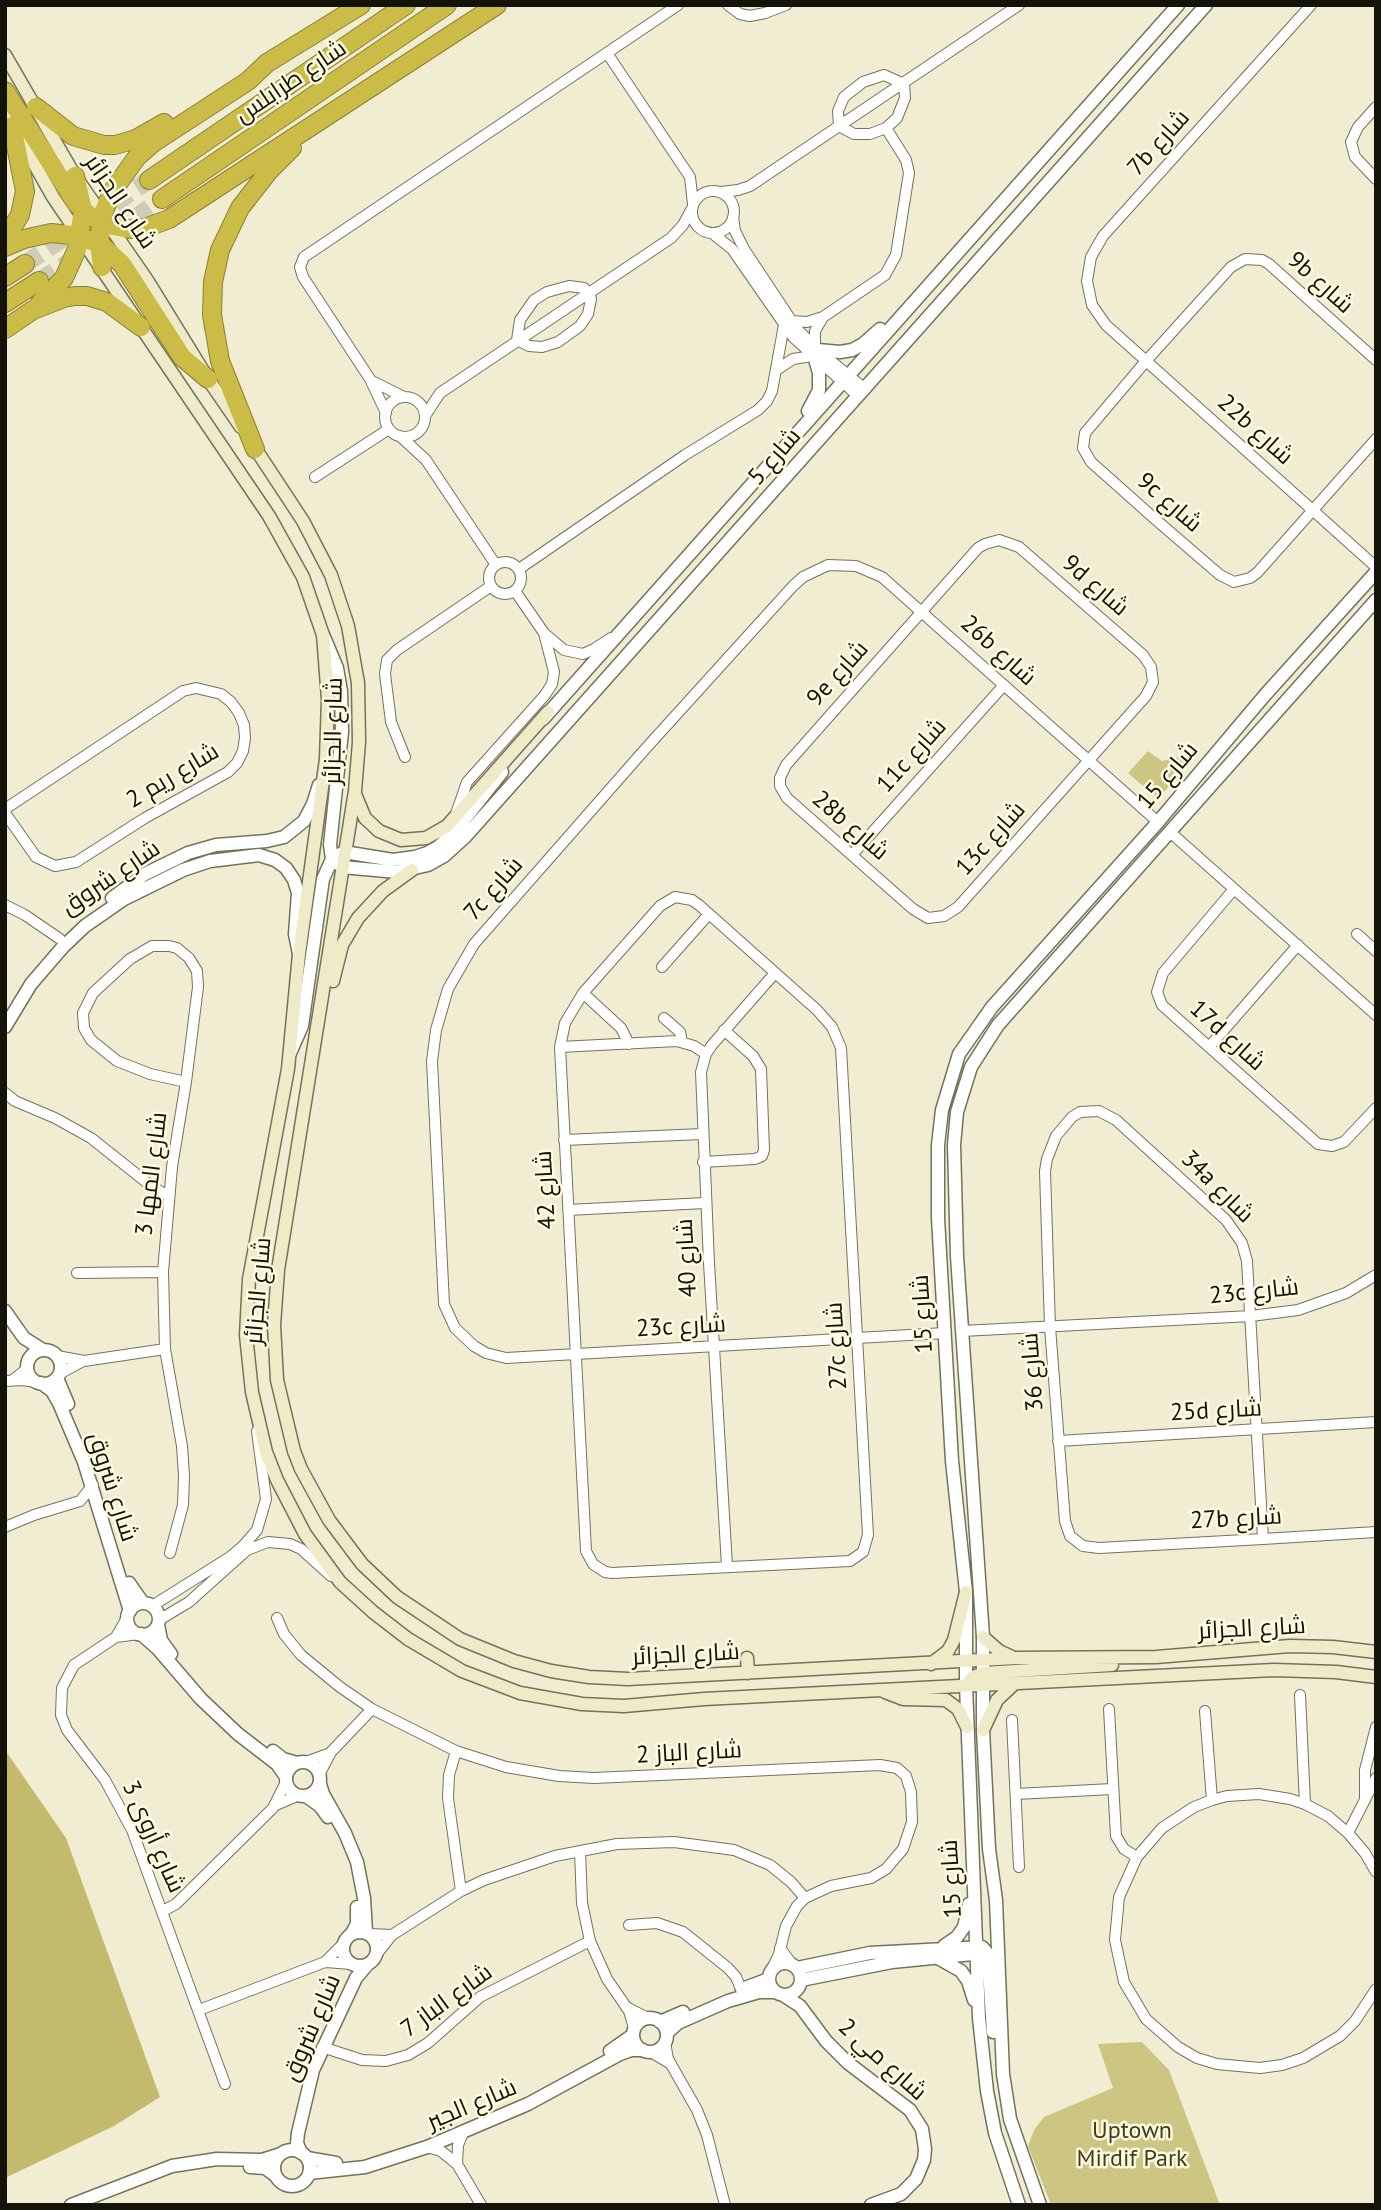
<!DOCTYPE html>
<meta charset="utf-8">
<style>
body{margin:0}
#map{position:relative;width:1381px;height:2210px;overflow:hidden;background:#f0edd3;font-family:"PT Sans",sans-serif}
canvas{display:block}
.frame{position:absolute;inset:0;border:7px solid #14130a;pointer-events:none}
</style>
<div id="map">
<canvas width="1381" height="2210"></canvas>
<div class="frame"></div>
</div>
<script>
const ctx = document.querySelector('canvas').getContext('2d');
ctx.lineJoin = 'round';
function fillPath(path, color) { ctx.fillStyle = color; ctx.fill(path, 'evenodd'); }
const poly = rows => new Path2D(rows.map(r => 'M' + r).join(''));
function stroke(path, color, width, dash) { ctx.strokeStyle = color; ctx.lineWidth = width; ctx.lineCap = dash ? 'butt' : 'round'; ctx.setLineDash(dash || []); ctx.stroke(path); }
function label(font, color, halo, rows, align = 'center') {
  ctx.font = font + ' "PT Sans",Cairo,sans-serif'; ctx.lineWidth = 5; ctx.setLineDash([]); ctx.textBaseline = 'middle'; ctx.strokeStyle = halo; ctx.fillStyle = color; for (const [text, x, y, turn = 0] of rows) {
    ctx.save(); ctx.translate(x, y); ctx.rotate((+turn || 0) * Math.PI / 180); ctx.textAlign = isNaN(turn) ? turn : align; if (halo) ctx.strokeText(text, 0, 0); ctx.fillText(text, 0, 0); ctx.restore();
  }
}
fillPath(poly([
 [1148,751,1162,761,1178,757,1182,753,1191,761,1164,792,1158,796,1151,793,1128,773],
 [1142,2042,1169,2070,1220,2205,1051,2205,1028,2146,1034,2130,1044,2117,1113,2088,1098,2044]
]), '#cdc582');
fillPath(poly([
 [5,1750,66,1838,160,2097,114,2126,5,2178]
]), '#c4ba6d');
stroke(poly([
 [113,234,162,199],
 [25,264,149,180],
 [39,281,78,257]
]), '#cfccb5', 18, [18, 9]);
const minor = poly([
 [728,5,740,14,750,16,765,13,786,5],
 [1311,5,1103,236,1091,257,1087,281,1092,305,1106,325,1376,567],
 [607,53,690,177,693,204],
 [884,75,904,84,905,98,897,118,886,128,870,134,854,134,839,126,838,111,844,97,863,82,884,75],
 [1376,107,1358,127,1351,142,1355,157,1376,179],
 '692 212a21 21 0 1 1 42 0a21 21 0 1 1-42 0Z',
 [721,192,738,190,750,186,1019,5],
 [733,217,735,231,744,249,797,329,818,350,865,389],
 [712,233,732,249,793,337,858,396],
 [569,286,584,288,589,293,591,299,588,314,580,326,558,342,542,347,529,346,517,340,520,320,534,300,547,292,569,286],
 [815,348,815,331,823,317],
 [1376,360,1269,264,1262,260,1245,259,1231,267,1146,361,1085,433,1083,448,1091,462,1155,519,1220,575,1234,582,1250,578,1257,573,1376,439],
 [778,369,793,359,812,356],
 [374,382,404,397],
 '385 417a20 20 0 1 1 40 0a20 20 0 1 1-40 0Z',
 [386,413,370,379,303,277,300,267,304,257,678,5],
 [425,416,440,393,671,238,683,225,691,210],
 [400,436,426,460,496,565],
 [315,477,389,429],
 [999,540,1019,547,1143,655,1151,667,1153,682,1146,696,958,907,944,916,928,918,913,909,787,798,780,786,780,778,786,765,978,548,985,544,999,540],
 '489 578a16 16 0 1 1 32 0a16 16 0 1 1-32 0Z',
 [519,569,685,455,758,410,767,401,772,391,784,325,791,321,807,322,823,317,885,275,896,255,909,173,906,160,886,128],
 [515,591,544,633,564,650,583,654,594,649,611,638],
 [405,757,391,722,385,674,387,660,397,650,491,586],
 [5,809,183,691,196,688,221,694,231,702,239,713,244,725,245,738,243,751,237,763,228,772,145,818,76,862,55,866,36,857,5,813],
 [456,814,467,782,545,695,552,684,554,672,544,633],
 [1170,832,1376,1015],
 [852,855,1004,685],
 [1234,889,1163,973,1157,992,1162,1005,1318,1144,1332,1146,1344,1142,1376,1108],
 [675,897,692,900,699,905,817,1010,832,1027,841,1048,868,1535,863,1552,850,1561,612,1573,605,1572,593,1564,586,1551,560,1047,565,1023,583,993,660,906,675,897],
 [5,905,25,915,60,939],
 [1357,934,1376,951],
 [152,946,169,946,177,948,189,958,197,971,198,987,186,1082,150,1074,117,1061,91,1040,84,1028,83,1013,93,993,130,959,152,946],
 [662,967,709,914],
 [583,993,621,1028,629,1044],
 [664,1018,680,1032,682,1042],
 [560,1047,677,1041,694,1046,706,1054],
 [1209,1047,1298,945],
 [5,1093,15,1101,55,1118,91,1138,150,1185,168,1196],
 [564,1140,702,1134],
 [703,1162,755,1159,762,1156,764,1150,761,1069,753,1056,724,1030],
 [568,1210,705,1203],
 [77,1273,163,1272],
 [962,1331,1251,1316,1298,1310,1346,1293,1376,1275],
 [945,1333,506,1358,486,1353,474,1346,455,1328,444,1304,432,1061,436,1030,448,989,474,944,647,747,793,586,803,577,828,565,856,566,882,577,1158,822],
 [57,1356,84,1361,165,1349],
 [59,1374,83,1361],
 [13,1380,28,1368],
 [5,1381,22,1380,37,1382],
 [1058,1441,1376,1422],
 [5,1527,34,1515,80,1501,93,1485],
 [1263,1539,1247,1261,1242,1243,1226,1220,1116,1120,1099,1111,1080,1112,1072,1117,1056,1136,1047,1159,1045,1171,1050,1327,1065,1521,1070,1536,1083,1546,1099,1548,1263,1539,1376,1532],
 [170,1553,183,1505,184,1476,182,1446,165,1349,163,1272,172,1167,186,1082],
 [727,1566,709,1263,701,1072,706,1054,712,1045,775,973],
 [152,1606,230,1557,243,1546,257,1530,266,1499,257,1431],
 [277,1618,284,1634,301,1655,340,1687,372,1709,456,1751,506,1767,559,1776,594,1778,880,1765,897,1768,906,1776,911,1792,912,1822,903,1849,886,1869,871,1878,831,1886,805,1898,797,1906,786,1926,779,1954,772,1969],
 [159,1620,189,1602,247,1550,268,1542,290,1544,301,1549,331,1576],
 [139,1634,116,1637,74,1665,62,1688,61,1715,67,1730,105,1780,132,1830,225,2084],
 [116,1637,128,1616],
 [1300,1695,1305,1804],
 [1109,1709,1116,1836,1124,1849,1137,1857],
 [1205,1711,1212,1800],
 [1012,1720,1019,1867],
 [456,1751,449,1775,448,1798,461,1891],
 [306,1762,328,1754],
 [319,1775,331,1752,372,1709],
 [1016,1794,1112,1789],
 [1365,1797,1365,1770,1376,1727],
 [276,1805,297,1796],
 [1348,1833,1376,1778],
 [580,1851,582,1903,590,1941,607,1979,629,2011,634,2028],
 [1376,1872,1365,1853,1348,1833,1328,1816,1305,1804,1290,1799,1259,1794,1227,1796,1212,1800,1194,1807,1162,1828,1137,1857,1119,1897,1115,1940,1124,1982,1146,2019,1178,2047,1197,2058,1217,2064,1260,2068,1282,2065,1303,2058,1340,2036,1355,2021,1376,1989],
 [163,1911,176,1904,273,1808,286,1782],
 [629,1925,657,1923,683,1932,728,1968,736,1977,741,1989],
 [370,1934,392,1935],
 [780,1948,792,1964],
 [376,1955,392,1935,461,1891,484,1880,555,1856,617,1844,674,1842,734,1850,770,1865,791,1882,805,1898],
 [326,1962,351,1964],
 [626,2007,648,2018],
 [199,2010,325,1962,343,1944],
 [665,2042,668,2059,697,2110,707,2135,725,2205],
 [322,2047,362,2060,386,2061,408,2055,428,2043,480,1997,590,1941],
 [651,2052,671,2064],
 [427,2147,441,2151,457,2164,481,2205],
 [457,2164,458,2145,463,2133]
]);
const tertiary = poly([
 [818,350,840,352,852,350,863,344,880,329],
 [808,411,819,390,819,373,815,359],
 [324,637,337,668,341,691,342,732,330,845,332,859,342,867,397,872,428,865,444,856,465,837,1206,5],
 [543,719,1178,5],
 [112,898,145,874,188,853,216,845,267,841,284,837,304,821,313,804,319,785],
 [5,1027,31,984,62,948,85,926,124,899,183,870,210,861,259,855,275,860,286,868,294,880,298,893,295,934,299,954],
 [290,1053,302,1026,323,879,332,859,344,852,393,860,415,857,427,853,438,847,456,830,502,772],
 [5,1311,24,1338,43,1350],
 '27 1367a17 17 0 1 1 34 0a17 17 0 1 1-34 0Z',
 [57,1378,68,1404],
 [41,1383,52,1391,59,1403,84,1462,130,1611],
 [129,1583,143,1603],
 '127 1619a16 16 0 1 1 32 0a16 16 0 1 1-32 0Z',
 [158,1625,161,1640,171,1654],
 [141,1634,158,1649,201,1699,238,1734,277,1764,286,1777],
 [273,1751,283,1759,297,1763],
 '286 1779a17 17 0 1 1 34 0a17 17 0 1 1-34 0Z',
 [320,1784,323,1794,345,1833,357,1862,364,1898,366,1932],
 [306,1796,320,1806,328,1817],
 '343 1949a17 17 0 1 1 34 0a17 17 0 1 1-34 0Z',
 [352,1933,357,1924,357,1907],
 [944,1946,957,1937,964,1927,969,1904],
 [938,1958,961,1971,968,1981,974,2000],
 '769 1979a16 16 0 1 1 32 0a16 16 0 1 1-32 0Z',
 [797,1968,870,1953,982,1947,988,1954,993,2032],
 [801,1980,892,1962,983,1953],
 [742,1989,769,1979],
 [783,1995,800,2006,826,2041,848,2063,910,2110,922,2129,925,2149,924,2160,916,2179,901,2194,871,2205],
 '633 2035a17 17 0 1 1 34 0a17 17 0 1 1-34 0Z',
 [660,2022,683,2012],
 [667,2033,678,2023,728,2001,759,1992,776,1992],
 [610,2051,633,2035],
 '274 2168a18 18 0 1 1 36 0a18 18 0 1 1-36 0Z',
 [301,2153,297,2143,298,2133,313,2070,356,1978,367,1965],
 [307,2158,336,2163],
 [250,2167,265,2168,276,2176],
 [309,2173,365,2167,427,2147,528,2104,620,2054,631,2050,643,2050],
 [71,2205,172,2166,217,2159,262,2160,281,2154],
 [1019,2205,995,2133,987,2091,979,2018,966,1685,966,1592,952,1461,938,1218,938,1145,942,1110,959,1054,992,1007,1158,822,1265,695,1376,572],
 [1040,2205,1010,2119,1003,2074,996,1900,989,1849,983,1730,983,1637,957,1256,954,1145,957,1112,971,1067,998,1025,1376,600]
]);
const secondary = poly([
 [5,55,75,176,147,280,208,379,241,427],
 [5,112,53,197,269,516,303,577,323,635,328,699,326,759,299,954,288,1069,249,1279,246,1335,252,1392,266,1452,277,1480,305,1534,340,1582,373,1612,408,1639,462,1671,520,1693,582,1704,624,1706,704,1699,1274,1670,1336,1672,1376,1677],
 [251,442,303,521,331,575,348,626,358,683,359,742,355,791,278,1270,274,1325,277,1380,294,1451,301,1469,329,1520,362,1564,397,1597,460,1639,514,1661,551,1671,589,1677,628,1679,1016,1658,1156,1657,1290,1646,1333,1647,1376,1652],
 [355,794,365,818,379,831,401,840,426,838,447,826,548,712],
 [333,981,342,945,358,918,383,891,412,870],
 [983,1637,999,1651,1012,1657],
 [747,1658,748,1673],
 [931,1664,948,1651,954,1640,966,1592],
 [966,1685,973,1677,983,1673,1112,1665],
 [885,1692,903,1699,946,1700,958,1709,967,1727],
 [983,1730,997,1700,1014,1684]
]);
const motorway = poly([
 [5,91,76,203,89,215,108,225,129,229,145,228,169,219,497,5],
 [36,107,73,136,104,145,115,145,136,139,164,123],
 [149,180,406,5],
 [162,199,447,5],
 [5,239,20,215,25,191,12,126],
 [5,247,24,239,51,233,71,235,99,243,122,264,182,357,208,379],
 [102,267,99,243,102,216,112,192,137,157,153,143,248,81,267,63,361,5],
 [5,277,25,264],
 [5,303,39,281],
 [40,303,64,278,77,249,83,210,75,176],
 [5,329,33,310,64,298,75,296,87,296,107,302,141,327],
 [255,449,220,361,212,315,213,282,220,250,240,208,268,172,292,148]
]);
stroke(minor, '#74725b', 12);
stroke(tertiary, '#74725b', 15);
stroke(secondary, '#74725b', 15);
stroke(motorway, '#8b8132', 20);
stroke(minor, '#fff', 10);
stroke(tertiary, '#fff', 12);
stroke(secondary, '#efebc8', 12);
stroke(motorway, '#cbbc47', 18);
label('24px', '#14130a', '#fdfae0', [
 ["شارع طرابلس",291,82,-34],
 ["7b شارع",1159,143,-48],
 ["شارع الجزائر",120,202,56],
 ["9b شارع",1320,283,42],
 ["22b شارع",1255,430,42],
 ["شارع 5",775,457,-49],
 ["9c شارع",1169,503,41],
 ["9d شارع",1095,586,41],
 ["26b شارع",998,651,42],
 ["9e شارع",838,674,-48],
 ["شارع الجزائر",334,731,-89],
 ["11c شارع",912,756,-48],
 ["شارع ريم 2",173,776,-31],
 ["شارع 15",1168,776,-50],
 ["28b شارع",850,826,41],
 ["13c شارع",991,839,-48],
 ["شارع شروق",111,878,-34],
 ["7c شارع",494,889,-49],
 ["17d شارع",1227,1036,42],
 ["شارع المها 3",152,1174,-83],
 ["34a شارع",1217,1187,45],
 ["شارع 42",546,1190,-93],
 ["شارع 40",687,1258,-93],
 ["شارع الجزائر",259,1291,-85],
 ["23c شارع",1254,1292,-6],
 ["شارع 15",923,1314,-93],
 ["23c شارع",681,1327,-3],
 ["27c شارع",837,1346,-93],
 ["شارع 36",1033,1372,-94],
 ["25d شارع",1216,1411,-3],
 ["شارع شروق",112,1487,72],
 ["27b شارع",1236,1519,-3],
 ["شارع الجزائر",1252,1629,-3],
 ["شارع الجزائر",686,1655,-3],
 ["شارع الباز 2",689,1753,-3],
 ["شارع أروى 3",153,1837,66],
 ["شارع 15",952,1879,-93],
 ["شارع الباز 7",447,2001,-36],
 ["شارع شروق",312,2028,-67],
 ["شارع مي 2",882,2060,42],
 ["شارع الجير",472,2105,-23]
]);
label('24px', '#413c1a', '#fdfae0', [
 ["Uptown",1132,2131],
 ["Mirdif Park",1132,2159]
]);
</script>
